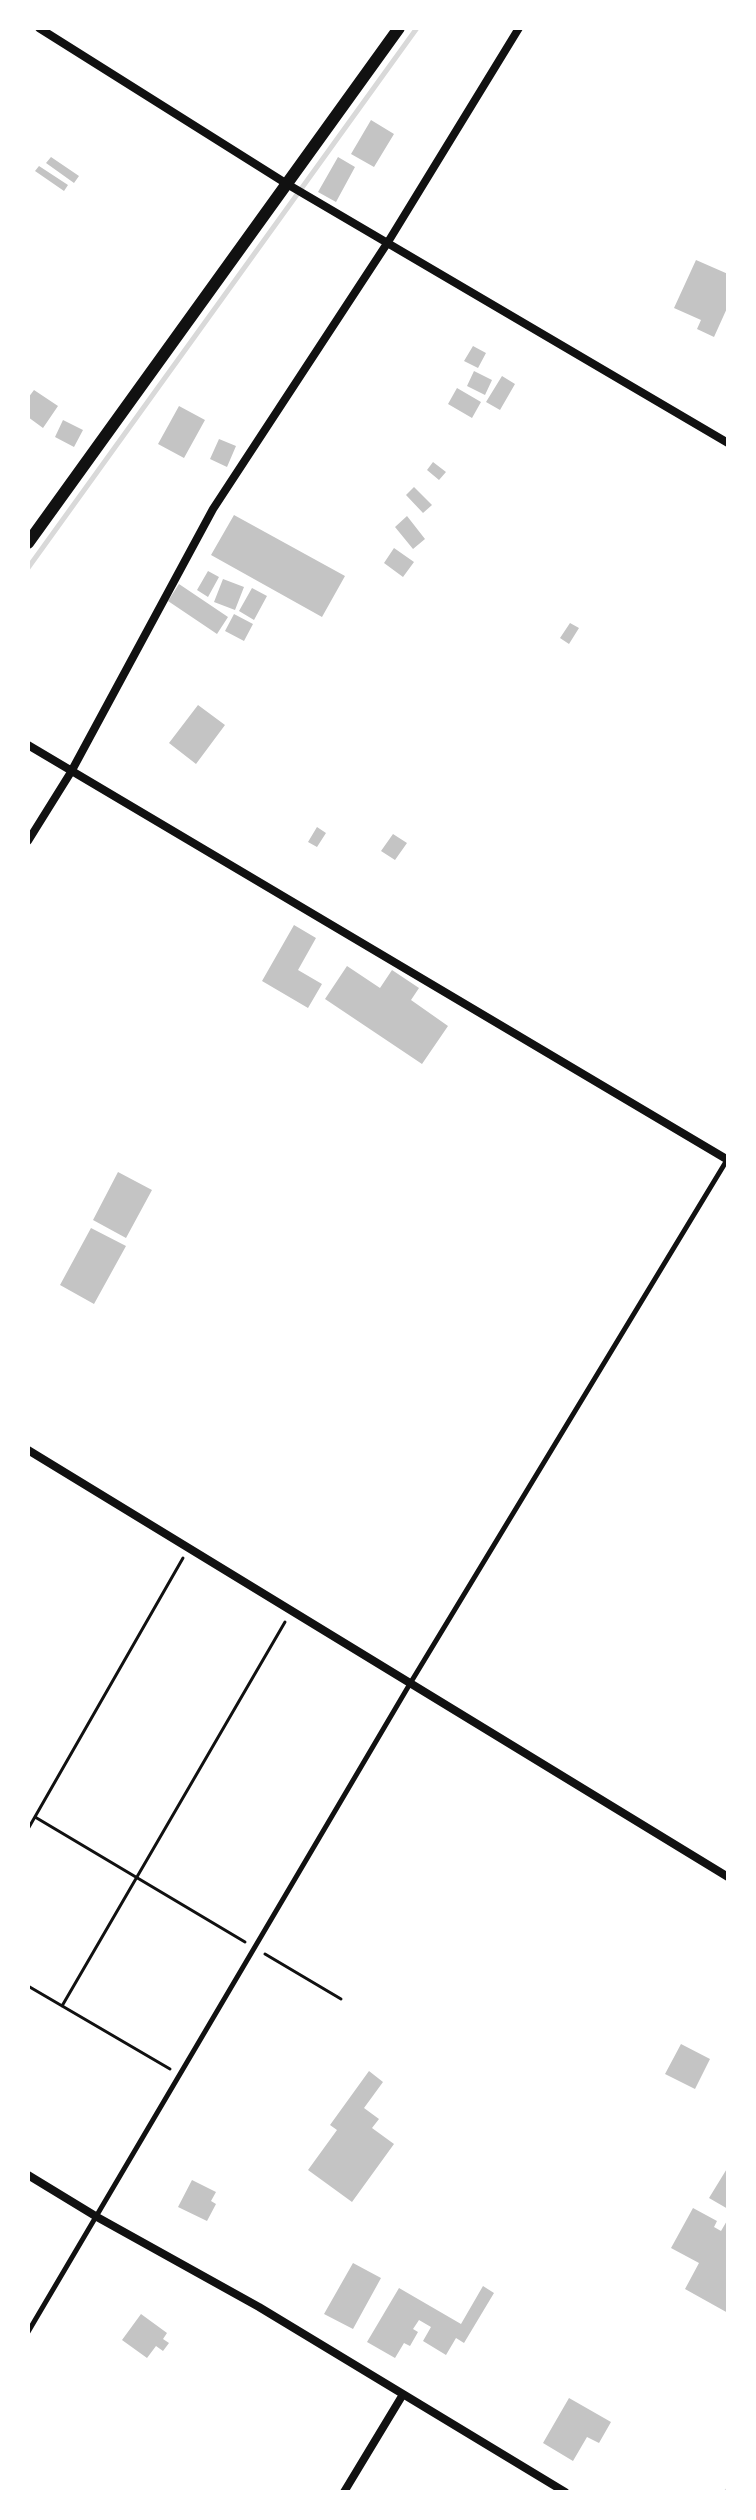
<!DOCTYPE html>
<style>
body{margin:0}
#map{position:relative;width:756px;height:2520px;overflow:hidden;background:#fff;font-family:"Public Sans",sans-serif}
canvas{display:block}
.frame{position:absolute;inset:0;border:30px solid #fff;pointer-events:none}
</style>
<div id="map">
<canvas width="756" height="2520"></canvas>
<div class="frame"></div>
</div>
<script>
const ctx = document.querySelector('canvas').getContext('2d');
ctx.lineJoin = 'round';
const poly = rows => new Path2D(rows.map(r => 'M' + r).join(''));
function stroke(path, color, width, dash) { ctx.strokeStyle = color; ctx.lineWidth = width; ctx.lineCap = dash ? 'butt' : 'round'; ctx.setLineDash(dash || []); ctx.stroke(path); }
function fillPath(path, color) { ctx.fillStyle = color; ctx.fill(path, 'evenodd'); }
stroke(poly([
 [28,568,417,28],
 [726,2492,728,2490]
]), '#d9d9d9', 5);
fillPath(poly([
 [371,120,394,134,374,167,351,154],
 [51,157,79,176,74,183,46,163],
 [338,157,355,167,336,202,318,192],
 [39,166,68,185,64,191,35,171],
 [696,260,728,274,728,306,714,337,697,329,701,320,674,308],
 [473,346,486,353,478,368,464,361],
 [474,371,492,380,485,395,467,386],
 [502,376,515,384,500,410,486,402],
 [457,388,481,402,472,418,448,404],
 [34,390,58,406,43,428,28,417,28,398],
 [179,406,205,420,184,458,158,444],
 [63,420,83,430,74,447,55,437],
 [219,439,236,446,227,467,210,459],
 [433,462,446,472,439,480,427,470],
 [414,487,432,505,423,513,406,495],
 [234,515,345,576,322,617,211,555],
 [407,516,425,539,413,549,395,527],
 [394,548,414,562,403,577,384,563],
 [208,571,219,577,208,597,197,590],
 [223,579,244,587,235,610,214,602],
 [179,584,228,617,217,634,168,601],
 [252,588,267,596,254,620,239,611],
 [234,614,253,624,244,641,225,631],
 [570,623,579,628,569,644,560,638],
 [198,705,225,725,196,764,169,743],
 [317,827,326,833,317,847,308,842],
 [393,834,407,843,395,860,381,851],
 [294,925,316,938,298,970,322,984,308,1008,262,981],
 [347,966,380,988,392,970,419,988,411,1000,448,1026,422,1064,325,999],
 [118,1172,152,1190,126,1238,93,1220],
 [91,1228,126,1246,94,1304,60,1285],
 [681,2044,710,2059,695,2089,665,2074],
 [369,2071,383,2082,364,2108,379,2119,372,2128,394,2144,352,2202,308,2170,337,2130,330,2125],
 [728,2167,728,2209,709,2198],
 [192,2180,216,2192,211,2201,216,2204,207,2221,178,2207],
 [693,2208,717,2221,714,2227,721,2231,728,2219,728,2313,685,2289,699,2263,671,2248],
 [353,2263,381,2278,353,2329,324,2314],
 [483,2286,494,2293,464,2343,456,2338,446,2355,423,2341,431,2327,419,2320,413,2329,418,2332,410,2346,404,2343,395,2358,367,2342,399,2288,461,2324],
 [141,2314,167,2333,163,2339,169,2343,163,2351,156,2346,147,2358,122,2340],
 [569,2398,611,2422,599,2443,587,2437,573,2461,543,2443]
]), '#c4c4c4');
stroke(poly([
 [35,1817,245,1942],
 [28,1829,183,1558],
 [265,1954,341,1999],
 [28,1986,170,2069],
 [62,2006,285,1622]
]), '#111', 3);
stroke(poly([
 [28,2332,411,1682,727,1160]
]), '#111', 5);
stroke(poly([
 [39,28,287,184,728,443],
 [28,745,728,1160],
 [28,841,71,772,213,509,388,242,519,28],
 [28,1450,728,1877],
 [28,2175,97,2217,259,2307,565,2492],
 [344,2492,402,2396]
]), '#111', 8);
stroke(poly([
 [28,543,399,28]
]), '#111', 12);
</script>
